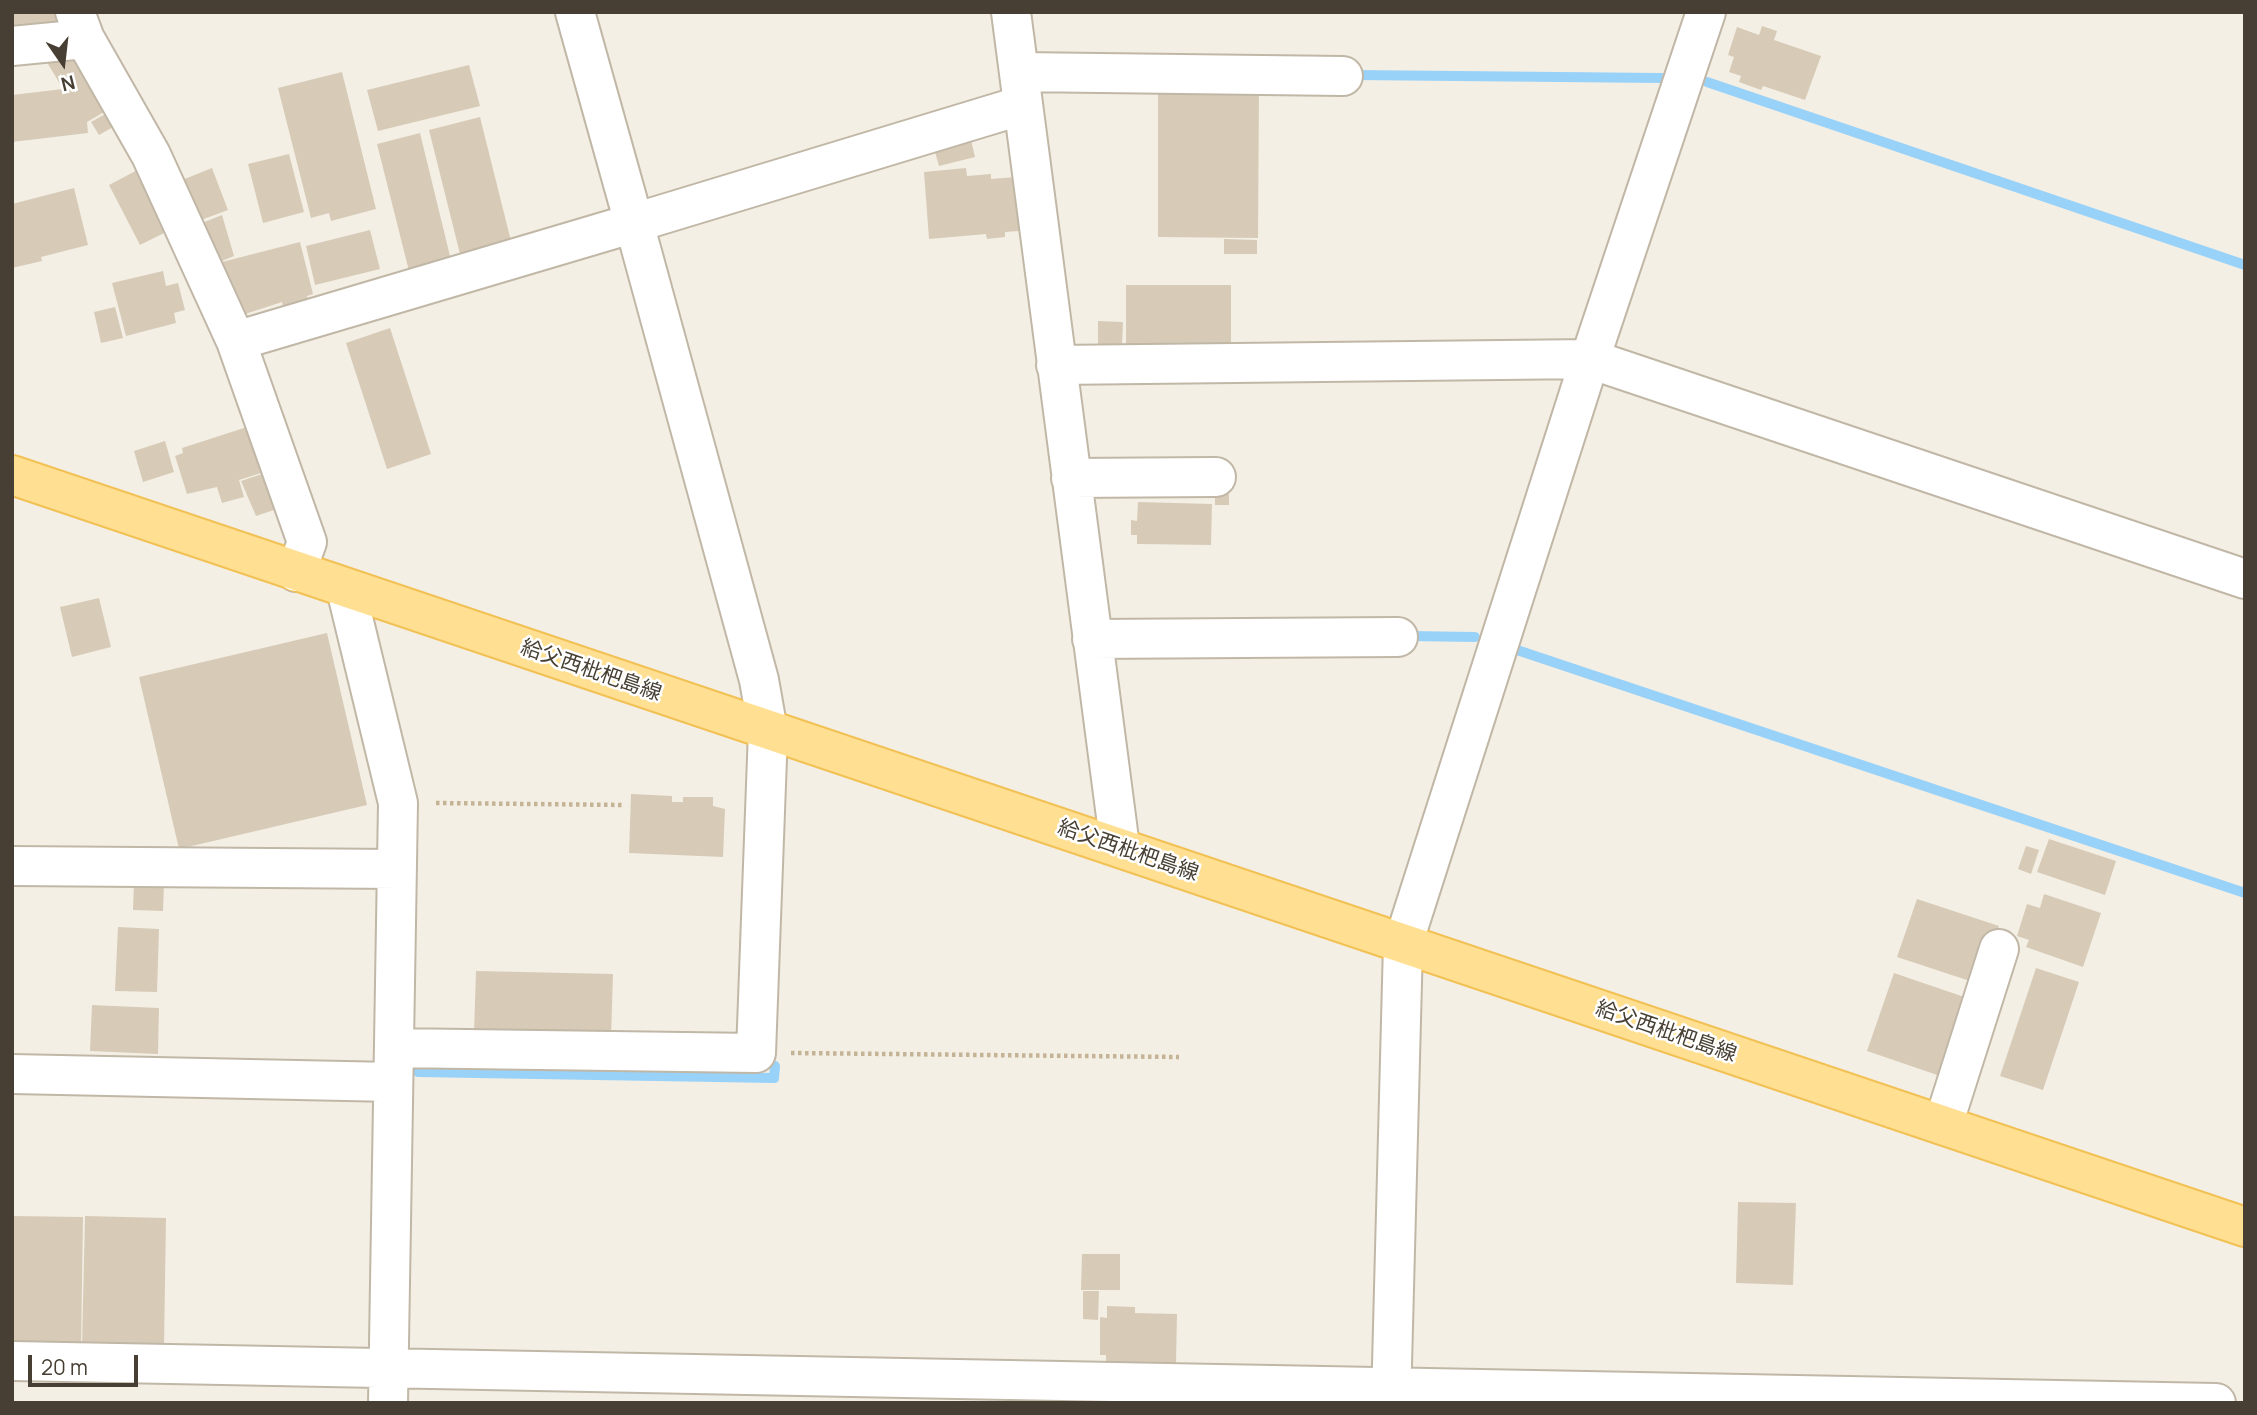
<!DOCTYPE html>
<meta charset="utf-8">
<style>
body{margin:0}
#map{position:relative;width:2257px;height:1415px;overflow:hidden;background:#f4efe4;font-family:Manrope,sans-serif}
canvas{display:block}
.frame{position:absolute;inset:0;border:14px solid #473f33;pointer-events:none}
.north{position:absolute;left:28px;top:28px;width:70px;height:70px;-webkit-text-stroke:5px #fff;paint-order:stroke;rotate:166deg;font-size:19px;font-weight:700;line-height:28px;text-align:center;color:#473f33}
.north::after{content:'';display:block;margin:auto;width:24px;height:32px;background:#473f33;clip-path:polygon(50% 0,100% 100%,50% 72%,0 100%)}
.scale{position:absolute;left:28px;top:1355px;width:110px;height:32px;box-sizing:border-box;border:4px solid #473f33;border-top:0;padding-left:9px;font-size:21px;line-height:24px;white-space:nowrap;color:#473f33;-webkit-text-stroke:5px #fff;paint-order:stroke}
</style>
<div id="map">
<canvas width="2257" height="1415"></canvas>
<div class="frame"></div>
<div class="north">N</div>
<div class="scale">20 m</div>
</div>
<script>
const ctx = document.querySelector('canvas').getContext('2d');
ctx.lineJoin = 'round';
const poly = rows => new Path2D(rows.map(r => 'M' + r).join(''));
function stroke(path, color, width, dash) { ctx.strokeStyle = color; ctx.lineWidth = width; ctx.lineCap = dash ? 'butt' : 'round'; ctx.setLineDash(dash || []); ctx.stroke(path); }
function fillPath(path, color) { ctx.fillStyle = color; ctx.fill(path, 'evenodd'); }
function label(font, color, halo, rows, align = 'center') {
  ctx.font = font + ' Manrope,"Noto Sans JP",sans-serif'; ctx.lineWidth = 5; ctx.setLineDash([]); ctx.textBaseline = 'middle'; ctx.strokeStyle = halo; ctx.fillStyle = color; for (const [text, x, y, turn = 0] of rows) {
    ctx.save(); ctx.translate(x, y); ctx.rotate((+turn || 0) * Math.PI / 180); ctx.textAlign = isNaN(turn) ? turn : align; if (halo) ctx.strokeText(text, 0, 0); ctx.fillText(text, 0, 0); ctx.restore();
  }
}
stroke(poly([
 [1353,75,1662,78],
 [1707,82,2245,265],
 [1408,636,1475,637],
 [1514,649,2245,893],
 [418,1072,774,1078,775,1066]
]), '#99d2f9', 10);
fillPath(poly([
 [12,12,61,12,62,25,12,33],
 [1762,26,1777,31,1774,40,1821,56,1805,100,1763,86,1761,90,1739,82,1741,76,1729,72,1734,57,1728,55,1737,27,1759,35],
 [80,45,116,105,87,122,88,133,12,142,12,95,63,89,48,64,46,51],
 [469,65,480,106,378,131,367,90],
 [342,72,376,209,331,221,329,213,311,218,278,88],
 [1158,88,1259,89,1258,238,1158,237],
 [114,109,122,122,99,135,91,122],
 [480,117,512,245,461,258,429,130],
 [420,133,451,260,409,271,377,144],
 [970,136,975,157,939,166,933,145],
 [289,154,304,212,263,223,248,164],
 [145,166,176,227,140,245,109,185],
 [212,168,228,210,193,223,177,182],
 [966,168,967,176,991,174,991,179,1015,177,1019,231,1005,232,1005,237,987,239,986,234,929,239,924,172],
 [74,188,88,245,41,257,42,261,12,268,12,204],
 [222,215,234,256,212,265,197,225],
 [370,230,380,269,315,285,306,246],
 [1224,239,1257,240,1257,254,1224,254],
 [300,242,313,294,307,296,309,303,284,309,282,302,236,317,222,262],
 [163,271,166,286,178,283,185,310,174,313,176,323,126,336,112,283],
 [1126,285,1231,285,1231,346,1126,345],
 [115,307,123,338,101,343,94,312],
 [1098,321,1123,322,1122,345,1098,344],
 [390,328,431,454,387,469,346,343],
 [247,427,261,473,239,480,244,497,222,503,217,487,187,494,175,456,183,453,182,448],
 [165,441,174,472,143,482,134,451],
 [271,471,283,507,256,516,241,481],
 [1215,494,1229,494,1229,505,1215,505],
 [1138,502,1212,504,1211,545,1137,544,1137,535,1131,535,1131,520,1137,521],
 [99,598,111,647,72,657,60,607],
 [327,633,367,805,179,849,139,677],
 [631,794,672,796,672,802,683,802,683,797,713,797,713,806,725,809,723,857,629,853],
 [2049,839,2116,861,2105,895,2037,872],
 [2026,846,2039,850,2031,874,2018,869],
 [134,881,164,883,163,911,133,910],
 [2044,894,2101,913,2083,967,2026,947,2029,940,2017,936,2027,904,2040,908],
 [1917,899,1999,926,1979,984,1897,957],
 [118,927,159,929,157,992,115,991],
 [2036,968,2079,982,2043,1090,2000,1076],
 [476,971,613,974,611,1037,474,1033],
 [1894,973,1973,1000,1946,1078,1867,1051],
 [92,1005,159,1008,158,1054,90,1051],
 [1738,1202,1796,1203,1793,1285,1736,1283],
 [12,1216,83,1217,81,1346,12,1345],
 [85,1216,166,1218,164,1347,82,1346],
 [1082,1254,1120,1254,1120,1290,1081,1290],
 [1083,1291,1099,1291,1098,1320,1083,1319],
 [1107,1306,1135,1307,1135,1313,1177,1314,1176,1363,1106,1362,1106,1355,1100,1355,1100,1317,1107,1318]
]), '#d7cbb8');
const minor = poly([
 [75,12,85,39,151,155,236,341,307,542,296,572],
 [575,12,634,223,1023,105],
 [1011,12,1120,847],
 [12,46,85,39],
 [1019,72,1343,76],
 [236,341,634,223,759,680,768,731,756,1053,394,1048],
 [1056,365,1590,359,2245,579],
 [1071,478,1216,477],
 [346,589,398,803,388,1403],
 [1092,639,1398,637],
 [12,866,397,869],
 [12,1074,393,1082],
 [1943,1125,1999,949],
 [12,1361,2216,1403],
 [1391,1403,1403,944,1590,359,1706,12]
]);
const major = poly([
 [12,475,2245,1227]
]);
stroke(minor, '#c1b7a6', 42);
stroke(major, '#f2c155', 42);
stroke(poly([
 [436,803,624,805],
 [791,1053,1179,1057]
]), '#c4b395', 4.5, [3.5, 3.5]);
stroke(minor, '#fff', 38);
stroke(major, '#ffdf92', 38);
label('21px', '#473f33', '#fff', [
 ["給父西枇杷島線",591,671,19],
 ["給父西枇杷島線",1128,851,19],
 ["給父西枇杷島線",1666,1032,19]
]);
</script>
